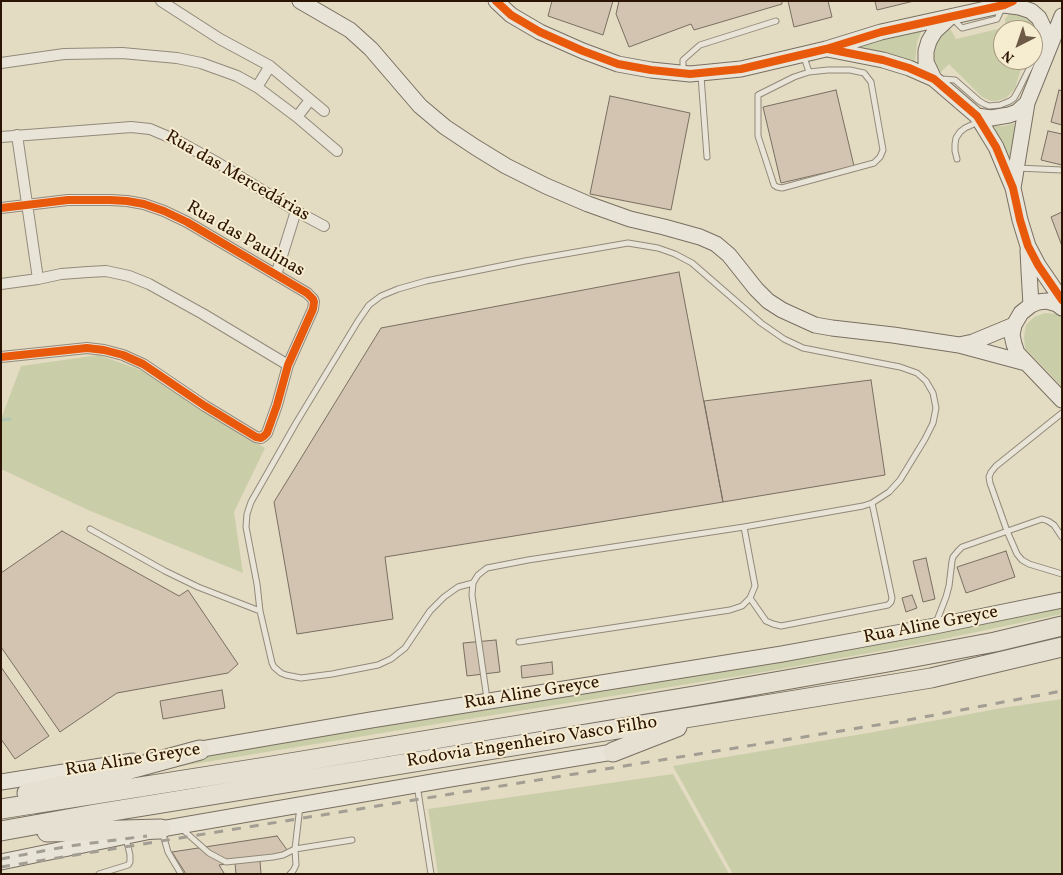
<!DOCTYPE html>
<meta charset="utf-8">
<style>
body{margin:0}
#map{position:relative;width:1063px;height:875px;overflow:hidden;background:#e4dbc3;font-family:Vollkorn,serif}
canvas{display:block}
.frame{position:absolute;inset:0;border:2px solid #2c1404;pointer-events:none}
.north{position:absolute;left:993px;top:20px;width:50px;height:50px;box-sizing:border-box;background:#f6ecd0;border:1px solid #a5967e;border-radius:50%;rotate:221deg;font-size:14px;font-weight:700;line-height:20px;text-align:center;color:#2c1404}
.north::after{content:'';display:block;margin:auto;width:18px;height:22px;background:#6c5a47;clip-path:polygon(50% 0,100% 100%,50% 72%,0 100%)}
</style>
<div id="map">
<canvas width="1063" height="875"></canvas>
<div class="frame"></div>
<div class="north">N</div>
</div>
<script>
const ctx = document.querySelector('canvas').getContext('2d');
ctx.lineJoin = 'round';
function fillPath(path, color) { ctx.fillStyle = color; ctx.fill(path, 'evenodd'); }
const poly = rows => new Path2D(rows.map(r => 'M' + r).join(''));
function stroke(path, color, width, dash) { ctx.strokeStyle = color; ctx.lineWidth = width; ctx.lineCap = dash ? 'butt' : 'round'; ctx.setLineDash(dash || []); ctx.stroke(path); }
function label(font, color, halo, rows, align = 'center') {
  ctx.font = font + ' Vollkorn,serif'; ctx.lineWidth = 4; ctx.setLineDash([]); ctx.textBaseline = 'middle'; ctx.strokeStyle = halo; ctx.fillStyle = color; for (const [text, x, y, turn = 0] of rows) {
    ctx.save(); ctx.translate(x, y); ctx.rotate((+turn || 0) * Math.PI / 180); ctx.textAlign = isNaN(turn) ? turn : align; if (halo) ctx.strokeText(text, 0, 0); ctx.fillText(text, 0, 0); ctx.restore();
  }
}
fillPath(poly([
 [1014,13,1024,15,1032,21,1040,35,1040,45,1035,49,1033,49,1033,30,1003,30,1003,60,1024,60,1015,88,1012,92,1006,98,996,101,991,101,982,97,949,64,941,72,936,70,933,65,931,47,947,27,951,30,956,39,1006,27,1005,19,1009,14],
 [922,30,917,42,915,64,883,53,853,47,887,37],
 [1016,123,1008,164,991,126,1004,126],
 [1045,313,1057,314,1062,317,1062,387,1025,348,1024,337,1026,325,1034,317],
 [99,355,143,371,265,448,234,512,243,573,88,510,1,469,1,419,21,366],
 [1062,604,1062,614,924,643,764,672,449,722,157,770,208,754],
 [1062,699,1062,874,733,874,673,766,868,733,1002,708],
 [673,774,729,874,438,874,428,809]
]), '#cacea8');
stroke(poly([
 [1,420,10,419]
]), '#b1c7b3', 3);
const building = poly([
 [552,1,613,1,603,35,548,16,552,1],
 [619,1,782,1,782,4,694,30,691,24,629,47,616,14,619,1],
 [788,1,828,1,832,17,794,27,788,1],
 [875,1,914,1,877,10,875,1],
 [836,90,854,166,781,183,763,107,836,90],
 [1059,90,1062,91,1062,125,1051,122,1059,90],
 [610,96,690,113,671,210,590,194,610,96],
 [1048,131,1062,134,1062,165,1041,160,1048,131],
 [1062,212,1062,246,1051,217,1062,212],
 [679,272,723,502,385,557,393,619,297,634,274,502,381,328,679,272],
 [871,380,885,475,723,502,704,401,871,380],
 [62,531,179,596,188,590,238,664,228,673,117,693,60,732,1,647,1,573,62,531],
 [1006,551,1015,577,966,593,957,567,1006,551],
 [926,558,935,599,923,602,913,561,926,558],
 [912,595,917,608,906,612,902,598,912,595],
 [496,640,500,672,467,676,463,643,496,640],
 [552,662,553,674,522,678,521,666,552,662],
 [1,667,49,736,15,759,1,739,1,667],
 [222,690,225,708,163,719,160,701,222,690],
 [277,836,290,854,260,861,261,874,236,874,235,863,219,865,224,873,221,874,186,874,172,852,277,836]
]);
fillPath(building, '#d3c4b1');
stroke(building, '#786f61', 1);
const lane = poly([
 [953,19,962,28,997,19,1002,8],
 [804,57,809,72],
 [828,70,850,70,864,73,871,82,883,150,880,157,874,163,782,188,777,187,774,185,758,136,758,95,794,77,809,72,828,70],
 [683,72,683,60,700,45,776,21],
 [701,76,707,157],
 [942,79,955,80,979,101,984,104,989,106,1000,105,1010,101,1014,98,1019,89,1034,59,1042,54],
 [957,159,955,151,955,144,956,138,960,132,965,128,978,122],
 [1017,168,1062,170],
 [1062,413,996,466,991,472,989,477,990,483,1007,531,1017,554,1022,560,1029,564,1062,574],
 [90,529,165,571,198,587,260,611],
 [473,583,458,587,444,597,430,611,405,648,391,659,378,665,332,674,301,678,286,675,281,673,274,667,272,663,260,611,257,584,246,527,247,514,251,502,296,423,358,321,369,305,381,296,398,289,426,281,525,261,628,243,658,248,675,254,692,263,761,323,784,339,803,348,900,367,917,373,926,381,933,393,936,408,933,423,925,439,900,480,889,492,872,503,863,506,744,527,528,560,487,568,478,575,473,583,472,595,487,699],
 [750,598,766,621,773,624,781,626,888,605,891,602,892,598,872,503],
 [936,623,946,597,949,586,952,561,953,557,958,551,962,547,1042,519,1048,521,1054,525,1062,537],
 [519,642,730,610,742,606,750,598,755,586,744,527],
 [417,785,431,874],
 [182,829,209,853,226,862,273,857,283,855,295,849,300,806],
 [162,831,168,852,181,874],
 [99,874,128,865,130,862,130,855,126,838],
 [290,874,293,871,296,865,295,849,352,840]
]);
const street = poly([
 [161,1,220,39,270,66,324,111],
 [1,63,64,54,122,53,177,58,201,63,237,76,257,87,297,117,337,151],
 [257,87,270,66],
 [297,117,310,100],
 [17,135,38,279],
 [1,137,106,129,131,127,150,129,176,140,218,163,296,211,324,226],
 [1,208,68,200,110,200,127,201,144,204,164,211,187,222,307,293,313,299,314,302,313,309,288,365,277,405,267,433,264,436,261,438,256,437,205,406,143,364,123,355,104,350,87,348,1,357],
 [276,275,296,211],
 [1,284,38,279,61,274,88,272,106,271,129,276,149,284,203,314,288,365]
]);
const secondary = poly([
 [300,1,350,30,371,49,420,106,445,127,475,147,506,166,546,186,588,204,630,219,664,227,700,237,716,244,729,255,756,289,768,301,782,310,815,325,832,328,893,335,959,345,1026,363],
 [496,1,511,15,540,32,583,51,618,64,651,70,690,74,741,69,826,49,881,32,1004,5,1013,1],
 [1004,5,1019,7,1031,11,1039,18,1047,35,1048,49],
 [827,49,883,60,909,68,934,79,977,116,996,147,1013,188,1020,220,1028,246,1038,265,1062,300],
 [934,79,926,62,926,51,929,41,935,31,949,18],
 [977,116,991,118,1009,115,1017,112,1027,103],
 [1013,188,1027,103,1062,16],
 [1028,250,1029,271,1031,305],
 [1062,308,1057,304,1047,301,1038,302,1031,305,1021,313,1014,325,1012,335,1014,344,1017,353,1062,400],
 [959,345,973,342,1014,325],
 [190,751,371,720,782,654,935,626,1062,600],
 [1,782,133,761],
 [1,862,161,829,444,780,613,752]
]);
const highway = poly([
 [613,752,677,727],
 [27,793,104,776,200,750],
 [1,809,266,767,706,694,888,662,995,642,1062,626],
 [1,831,95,814,931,678,1062,647],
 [47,832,161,829]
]);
stroke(lane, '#928a7a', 7);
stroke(street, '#928a7a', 12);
stroke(secondary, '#786f61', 17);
stroke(highway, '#786f61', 21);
stroke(lane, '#e9e4d8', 5);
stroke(street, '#e9e4d8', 10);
stroke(secondary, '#e9e4d8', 15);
stroke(highway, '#e5e0d2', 19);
stroke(poly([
 [1,859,69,846,147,836],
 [1,867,908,720,1062,691]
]), '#a39e93', 3, [9, 9]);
stroke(poly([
 [496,1,511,15,540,32,583,51,618,64,651,70,690,74,741,69,826,49,881,32,1004,5,1013,1],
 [828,49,883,60,909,68,934,79,977,116,996,147,1013,188,1020,220,1028,246,1038,265,1062,300],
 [1,208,68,200,110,200,127,201,144,204,164,211,187,222,307,293,313,299,314,302,313,309,288,365,277,405,267,433,264,436,261,438,256,437,205,406,143,364,123,355,104,350,87,348,1,357]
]), '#e8590c', 8);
label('18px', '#2c1404', '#f6ecd0', [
 ["Rua das Mercedárias",237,177,30],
 ["Rua das Paulinas",245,240,30],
 ["Rua Aline Greyce",931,626,-11],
 ["Rua Aline Greyce",532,694,-9],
 ["Rodovia Engenheiro Vasco Filho",532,743,-9],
 ["Rua Aline Greyce",133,761,-9]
]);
</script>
